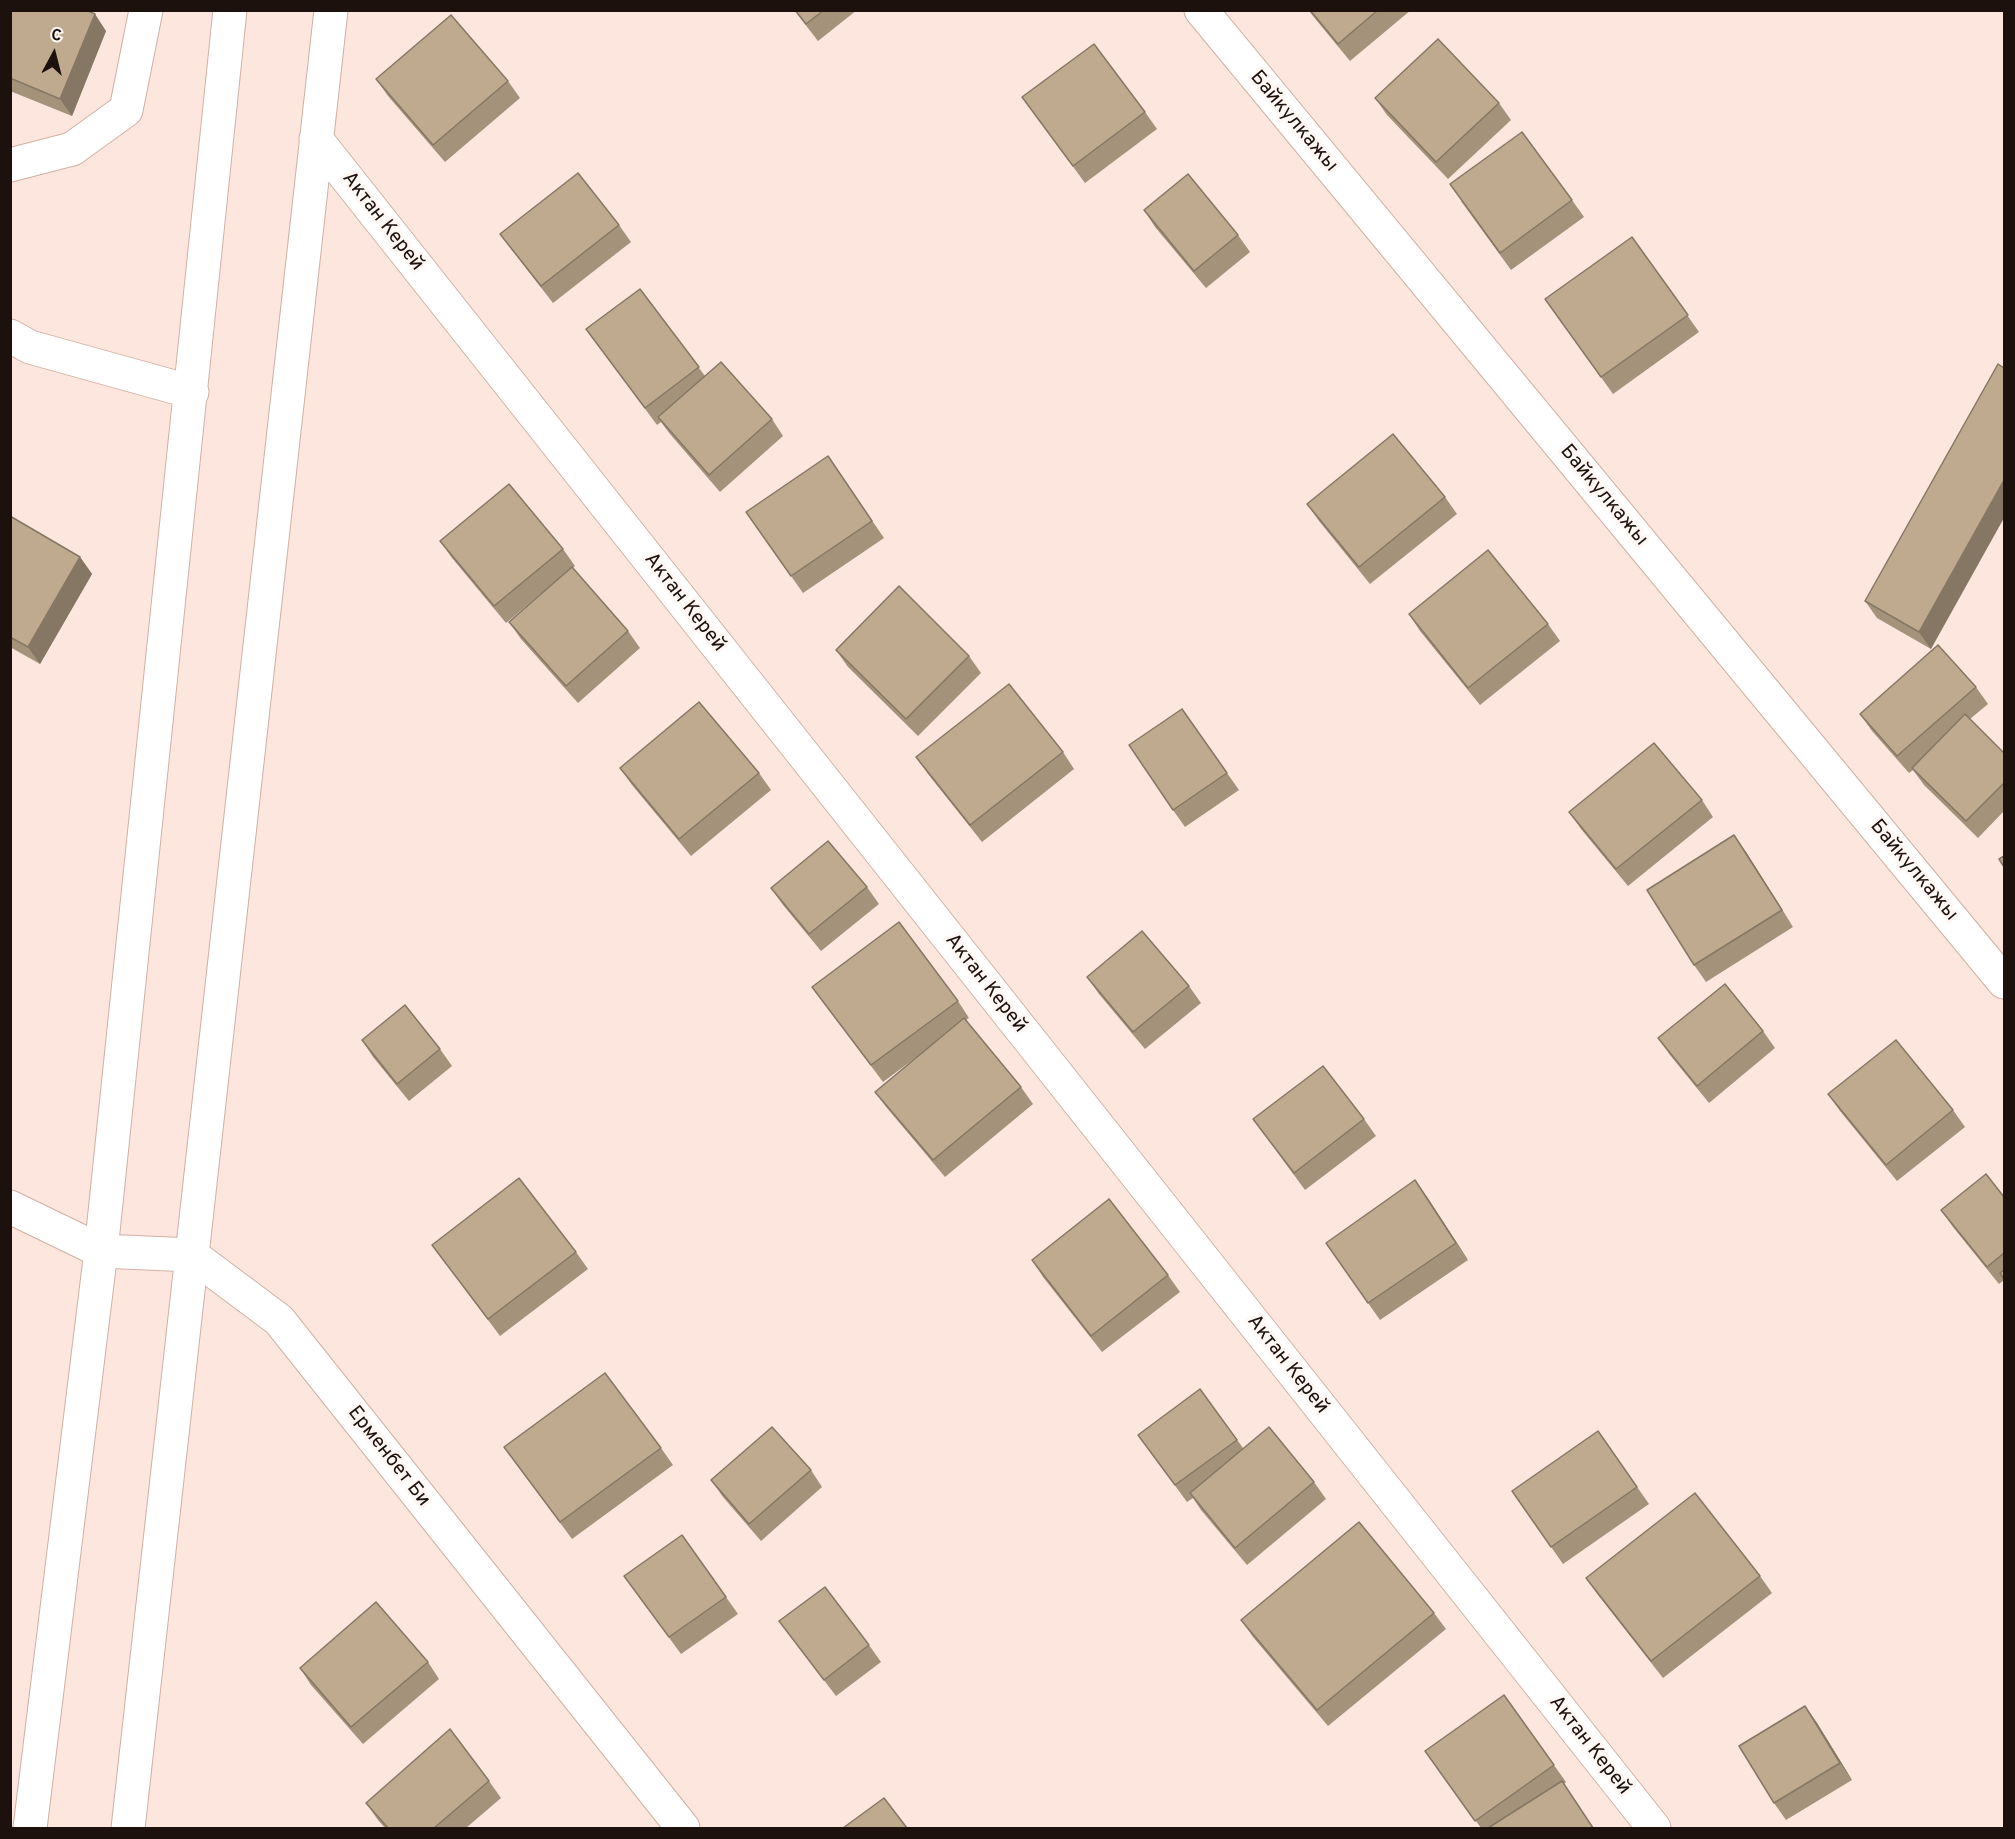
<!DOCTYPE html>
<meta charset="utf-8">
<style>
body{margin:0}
#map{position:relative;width:2015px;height:1839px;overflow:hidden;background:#fce6de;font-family:Overpass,sans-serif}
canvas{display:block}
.frame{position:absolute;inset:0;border:12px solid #1d110d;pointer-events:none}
.north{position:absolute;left:24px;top:24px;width:60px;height:60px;-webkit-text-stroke:4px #fef7f4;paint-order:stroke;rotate:7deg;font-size:16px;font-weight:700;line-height:24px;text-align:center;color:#1d110d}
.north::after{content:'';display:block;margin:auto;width:21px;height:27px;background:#1d110d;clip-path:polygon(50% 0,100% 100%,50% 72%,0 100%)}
</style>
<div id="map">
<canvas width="2015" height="1839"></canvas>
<div class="frame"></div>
<div class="north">С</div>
</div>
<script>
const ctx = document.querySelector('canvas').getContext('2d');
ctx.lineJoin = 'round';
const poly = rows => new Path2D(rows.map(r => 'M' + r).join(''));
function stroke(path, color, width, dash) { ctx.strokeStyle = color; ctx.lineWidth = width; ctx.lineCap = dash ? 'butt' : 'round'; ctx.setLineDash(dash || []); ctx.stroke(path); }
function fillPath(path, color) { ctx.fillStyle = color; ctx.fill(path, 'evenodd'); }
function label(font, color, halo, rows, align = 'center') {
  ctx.font = font + ' Overpass,sans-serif'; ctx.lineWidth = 6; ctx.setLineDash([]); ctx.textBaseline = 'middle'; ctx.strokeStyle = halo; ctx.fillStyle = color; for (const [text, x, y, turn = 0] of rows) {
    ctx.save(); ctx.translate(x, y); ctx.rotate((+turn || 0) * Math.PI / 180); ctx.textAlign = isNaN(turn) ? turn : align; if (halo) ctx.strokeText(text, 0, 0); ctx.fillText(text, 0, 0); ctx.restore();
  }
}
const minor = poly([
 [1201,10,2004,982],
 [316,139,1654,1828],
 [10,165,72,149,126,110,146,10],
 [10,336,30,347,192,392],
 [10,1207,101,1251,192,1255,279,1320,683,1828],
 [30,1828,101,1251,230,10],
 [128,1828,331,10]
]);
stroke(minor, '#d2b0a3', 35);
stroke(minor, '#fff', 33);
fillPath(poly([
 [10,10,106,31,72,116,10,91],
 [794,10,857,10,818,41],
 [1308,10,1411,10,1350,61],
 [376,79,508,81,520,98,445,162,388,96],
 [1022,97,1145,112,1157,129,1085,183],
 [1375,98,1499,103,1511,120,1448,179,1387,115],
 [1572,200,1584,217,1511,270,1461,201],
 [1144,210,1238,235,1250,252,1206,288,1155,227],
 [619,225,631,242,553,303,512,250,500,234],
 [1632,237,1699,332,1613,394,1545,299],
 [640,289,705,376,772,419,783,436,720,492,670,434,661,422,657,425,586,329],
 [2004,368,1931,649,1877,618,1865,601],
 [828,456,884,538,803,593,746,512],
 [1445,497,1457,514,1370,584,1319,521,1307,504],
 [10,516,80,557,92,574,40,664,10,647],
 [440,541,563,549,575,566,573,568,628,631,640,648,578,703,521,639,509,622,544,591,506,623,452,558],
 [1409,614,1548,624,1560,641,1480,705,1420,631],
 [836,650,969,656,981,673,918,736,848,667],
 [1976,687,1988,704,1970,719,2004,753,2004,811,1978,838,1924,785,1913,770,1909,773,1872,731,1860,714],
 [1182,709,1239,790,1185,827,1173,810],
 [1063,752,1074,769,982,842,928,774,916,757],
 [620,768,759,773,771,790,691,856,632,785],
 [1702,800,1713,817,1628,886,1581,829,1569,812],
 [1746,852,1793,927,1706,982,1694,965],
 [867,887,879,904,821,951,783,905,771,888],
 [1087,977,1189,986,1201,1003,1145,1049,1099,994],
 [812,987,958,1001,969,1018,966,1020,1021,1087,1033,1104,945,1177,887,1108,875,1092,918,1056,883,1082],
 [1763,1031,1775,1048,1709,1103,1670,1055,1658,1038],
 [362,1040,440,1049,452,1066,409,1101,373,1057],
 [1828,1094,1953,1110,1965,1127,1897,1181,1840,1111],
 [1253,1119,1364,1119,1376,1136,1305,1190],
 [1427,1197,1468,1260,1380,1320,1326,1243],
 [2004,1197,2004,1280,1999,1284,1953,1227,1941,1210],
 [432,1245,576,1252,588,1269,500,1336],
 [1032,1260,1168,1275,1180,1292,1102,1352,1043,1277],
 [1200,1389,1243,1448,1314,1482,1326,1499,1247,1565,1201,1510,1193,1498,1187,1502,1138,1435],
 [1598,1431,1649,1504,1563,1564,1512,1491],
 [504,1447,661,1448,673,1465,572,1539],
 [811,1470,822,1487,761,1541,723,1497,711,1480],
 [682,1535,738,1614,681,1654,624,1576],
 [1760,1576,1772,1593,1663,1678,1598,1595,1586,1578],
 [1434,1613,1446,1629,1328,1726,1253,1637,1241,1620],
 [779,1621,869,1645,881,1662,836,1696],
 [428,1662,439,1679,363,1744,311,1685,300,1668],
 [1504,1695,1566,1782,1564,1784,1594,1828,1481,1828,1425,1751],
 [1805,1706,1817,1723,1852,1780,1786,1820,1774,1803],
 [489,1781,501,1798,466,1828,385,1828,378,1820,366,1803]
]), '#a4927b');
fillPath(poly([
 [95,14,106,31,72,116,60,99],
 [2004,480,2004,518,1931,649,1919,632],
 [80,557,92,574,40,664,28,647],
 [1734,835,1746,852,1793,927,1782,910],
 [1415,1180,1427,1197,1468,1260,1456,1243],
 [1805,1706,1817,1723,1852,1780,1840,1763]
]), '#867764');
const building = poly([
 [10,10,86,10,95,14,60,99,10,78,10,10],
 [795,10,824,10,806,24,795,10],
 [1310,10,1378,10,1338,44,1310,10],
 [451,15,508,81,433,145,376,79,451,15],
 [1438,39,1499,103,1436,162,1375,98,1438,39],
 [1094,44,1145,112,1073,166,1022,97,1094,44],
 [1522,132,1572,200,1500,253,1450,184,1522,132],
 [578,173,619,225,541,286,500,234,578,173],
 [1188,174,1238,235,1194,271,1144,210,1188,174],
 [1632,237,1688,315,1601,377,1545,299,1632,237],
 [640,289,699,367,645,408,586,329,640,289],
 [721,362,772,419,709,475,658,417,721,362],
 [1998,364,2004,368,2004,480,1919,632,1865,601,1998,364],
 [1393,434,1445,497,1359,567,1307,504,1393,434],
 [828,456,872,521,791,576,746,512,828,456],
 [509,484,563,549,494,606,440,541,509,484],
 [10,516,80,557,28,647,10,637,10,516],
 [1488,550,1548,624,1468,688,1409,614,1488,550],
 [572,567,628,631,566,686,509,622,572,567],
 [899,586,969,656,906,719,836,650,899,586],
 [1938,645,1976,687,1897,756,1860,714,1938,645],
 [1009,684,1063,752,970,825,916,757,1009,684],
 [699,702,759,773,679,839,620,768,699,702],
 [1182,709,1227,773,1173,810,1129,745,1182,709],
 [1965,714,2004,753,2004,783,1966,821,1912,768,1965,714],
 [1654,743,1702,800,1616,869,1569,812,1654,743],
 [1734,835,1782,910,1694,965,1647,890,1734,835],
 [828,841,867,887,809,934,771,888,828,841],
 [2004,856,2004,867,1999,859,2004,856],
 [899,922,958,1001,871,1065,812,987,899,922],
 [1142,931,1189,986,1133,1032,1087,977,1142,931],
 [1725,984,1763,1031,1697,1086,1658,1038,1725,984],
 [405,1005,440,1049,397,1084,362,1040,405,1005],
 [964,1018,1021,1087,933,1160,875,1092,964,1018],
 [1896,1040,1953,1110,1886,1165,1828,1094,1896,1040],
 [1323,1066,1364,1119,1294,1173,1253,1119,1323,1066],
 [1986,1174,2004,1197,2004,1253,1987,1267,1941,1210,1986,1174],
 [519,1178,576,1252,488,1319,432,1245,519,1178],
 [1415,1180,1456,1243,1368,1303,1326,1243,1415,1180],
 [1109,1199,1168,1275,1091,1336,1032,1260,1109,1199],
 [2004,1270,2004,1279,2000,1273,2004,1270],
 [605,1373,661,1448,560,1522,504,1447,605,1373],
 [1200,1389,1237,1440,1175,1485,1138,1435,1200,1389],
 [772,1427,811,1470,749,1524,711,1480,772,1427],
 [1269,1427,1314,1482,1235,1548,1190,1493,1269,1427],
 [1598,1431,1637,1487,1551,1547,1512,1491,1598,1431],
 [1695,1493,1760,1576,1651,1661,1586,1578,1695,1493],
 [1359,1522,1434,1613,1317,1710,1241,1620,1359,1522],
 [682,1535,726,1597,669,1637,624,1576,682,1535],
 [825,1587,869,1645,824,1680,779,1621,825,1587],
 [376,1602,428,1662,351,1727,300,1668,376,1602],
 [1504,1695,1554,1765,1475,1821,1425,1751,1504,1695],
 [1805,1706,1840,1763,1774,1803,1739,1746,1805,1706],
 [450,1729,489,1781,434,1828,388,1828,366,1803,450,1729],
 [1562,1781,1593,1828,1488,1828,1562,1781],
 [884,1798,907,1828,843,1828,884,1798]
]);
fillPath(building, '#bfaa8f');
stroke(building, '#867764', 1.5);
label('20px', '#1d110d', '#fef7f4', [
 ["Байкулкажы",1293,122,50],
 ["Актан Керей",382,222,52],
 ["Байкулкажы",1603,496,50],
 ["Актан Керей",684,603,52],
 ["Байкулкажы",1913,871,50],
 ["Актан Керей",985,984,52],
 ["Актан Керей",1287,1365,52],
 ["Ерменбет Би",388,1457,52],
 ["Актан Керей",1589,1746,52]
]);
</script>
